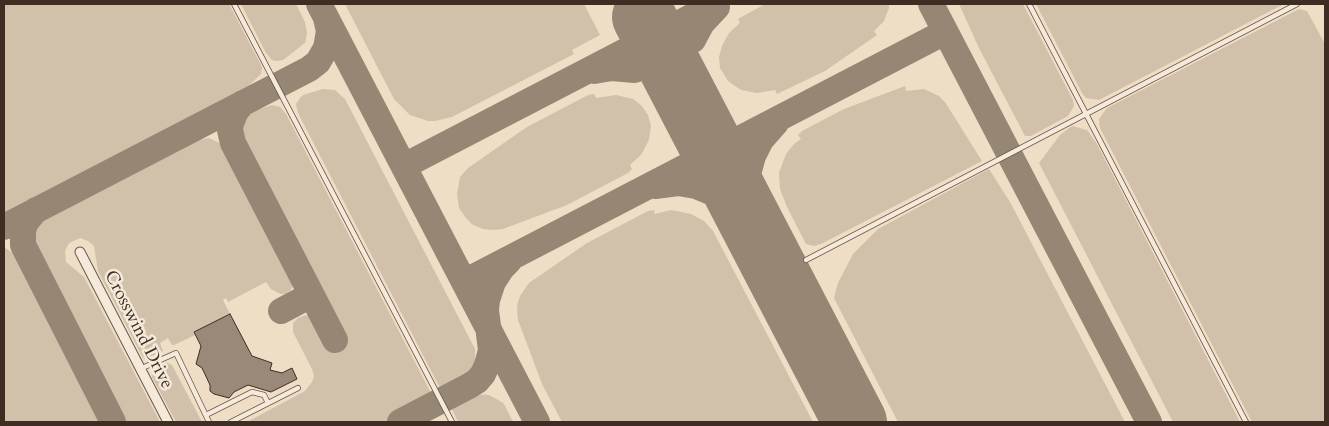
<!DOCTYPE html>
<style>
body{margin:0}
#map{position:relative;width:1329px;height:426px;overflow:hidden;background:#efdec6;font-family:Cardo,serif}
canvas{display:block}
.frame{position:absolute;inset:0;border:5px solid #3d2d23;pointer-events:none}
</style>
<div id="map">
<canvas width="1329" height="426"></canvas>
<div class="frame"></div>
</div>
<script>
const ctx = document.querySelector('canvas').getContext('2d');
ctx.lineJoin = 'round';
function fillPath(path, color) { ctx.fillStyle = color; ctx.fill(path, 'evenodd'); }
const poly = rows => new Path2D(rows.map(r => 'M' + r).join(''));
function stroke(path, color, width, dash) { ctx.strokeStyle = color; ctx.lineWidth = width; ctx.lineCap = dash ? 'butt' : 'round'; ctx.setLineDash(dash || []); ctx.stroke(path); }
function label(font, color, halo, rows, align = 'center') {
  ctx.font = font + ' Cardo,serif'; ctx.lineWidth = 5; ctx.setLineDash([]); ctx.textBaseline = 'middle'; ctx.strokeStyle = halo; ctx.fillStyle = color; for (const [text, x, y, turn = 0] of rows) {
    ctx.save(); ctx.translate(x, y); ctx.rotate((+turn || 0) * Math.PI / 180); ctx.textAlign = isNaN(turn) ? turn : align; if (halo) ctx.strokeText(text, 0, 0); ctx.fillText(text, 0, 0); ctx.restore();
  }
}
fillPath(poly([
 [4,4,229,4,260,63,262,68,261,74,243,91,4,216],
 [241,4,296,4,305,22,307,33,305,43,283,60,276,61,272,60,266,53],
 [345,4,584,4,600,35,572,50,574,54,452,117,435,121,428,121,410,115,394,99],
 [765,4,889,4,889,8,884,21,874,31,877,35,825,71,777,94,775,90,757,93,741,90,728,81,720,68,719,57,722,46,729,33,740,23,738,19],
 [959,4,1023,4,1073,100,1074,106,1068,116,1031,136,1025,136,979,48],
 [1036,4,1284,4,1099,100,1086,98,1082,93],
 [1299,9,1307,11,1325,44,1325,422,1252,422,1100,128,1099,119,1107,108],
 [905,86,906,91,924,89,939,96,945,102,982,161,821,244,814,246,806,244,787,207,780,189,779,173,786,154,794,144,801,139,798,135,802,131,844,109],
 [323,89,335,90,345,99,475,349,475,363,468,376,459,384,444,392,441,390,298,113,296,104,300,98,303,95],
 [594,94,596,98,616,95,633,99,642,106,648,115,651,126,649,140,641,155,630,165,632,169,628,173,567,205,503,229,493,230,483,229,473,225,466,218,459,208,457,194,460,177,468,168,527,127,588,95],
 [272,105,280,107,286,114,431,393,432,398,385,422,247,422,305,391,312,382,314,376,312,369,293,332,293,323,298,318,306,315,317,319,331,347,344,340,251,160,241,135,242,126,246,117,254,111],
 [1072,126,1087,130,1097,144,1240,422,1173,422,1039,163,1060,135],
 [209,138,222,144,238,168,294,275,294,284,290,291,285,294,280,294,271,289,266,282,228,302,226,298,223,300,230,314,194,332,195,335,174,345,172,345,168,338,160,343,163,351,145,359,142,356,98,271,94,246,88,241,80,238,69,243,65,251,66,262,84,277,160,422,123,422,43,269,34,246,33,237,34,231,43,220,198,140],
 [989,169,1010,202,1125,422,898,422,834,298,838,283,853,254,878,229],
 [654,210,655,214,671,210,691,214,704,221,713,231,813,422,562,422,542,384,518,320,517,306,520,296,529,283,587,243,648,211],
 [4,247,16,255,30,276,106,422,4,422],
 [167,363,172,365,202,422,176,422,152,377,154,370],
 [474,394,489,395,500,401,504,404,513,422,458,422,450,405]
]), '#d1c0aa');
stroke(poly([
 [319,4,537,422],
 [931,4,1149,422],
 [693,40,702,23,717,7],
 [594,71,612,68,635,70],
 [243,103,236,111,231,123,230,130,233,143,335,340],
 [404,166,716,4],
 [655,186,678,183,696,186,718,195,735,207,751,228,792,307],
 [36,210,26,222,23,230,23,245,113,422],
 [755,226,748,203,748,174,753,156,761,140,776,123],
 [4,227,309,69,318,62,326,48,329,31,326,18],
 [464,282,945,32],
 [281,311,311,295],
 [400,422,469,386,477,381,483,374,487,365,491,350,486,310,487,300,493,282,502,268,509,261]
]), '#968674', 26);
stroke(poly([
 [644,17,855,422]
]), '#968674', 64);
const building = poly([
 [230,314,252,356,272,363,270,370,282,373,292,368,297,379,271,392,248,385,234,392,229,398,214,394,210,391,210,385,202,368,196,364,201,346,194,332,230,314]
]);
fillPath(building, '#9a8978');
stroke(building, '#3d2d23', 1);
const service = poly([
 [234,4,452,422],
 [1029,4,1246,422],
 [806,260,1297,4],
 [140,369,176,353,209,422],
 [206,415,252,392,264,395,268,403],
 [231,422,298,388]
]);
const minor = poly([
 [80,252,168,422]
]);
stroke(service, '#6a594c', 6);
stroke(minor, '#6a594c', 11);
stroke(service, '#f5eada', 4.5);
stroke(minor, '#f5eada', 9);
label('18px', '#3d2d23', '#f5eada', [
 ["Crosswind Drive",138,330,63]
]);
</script>
